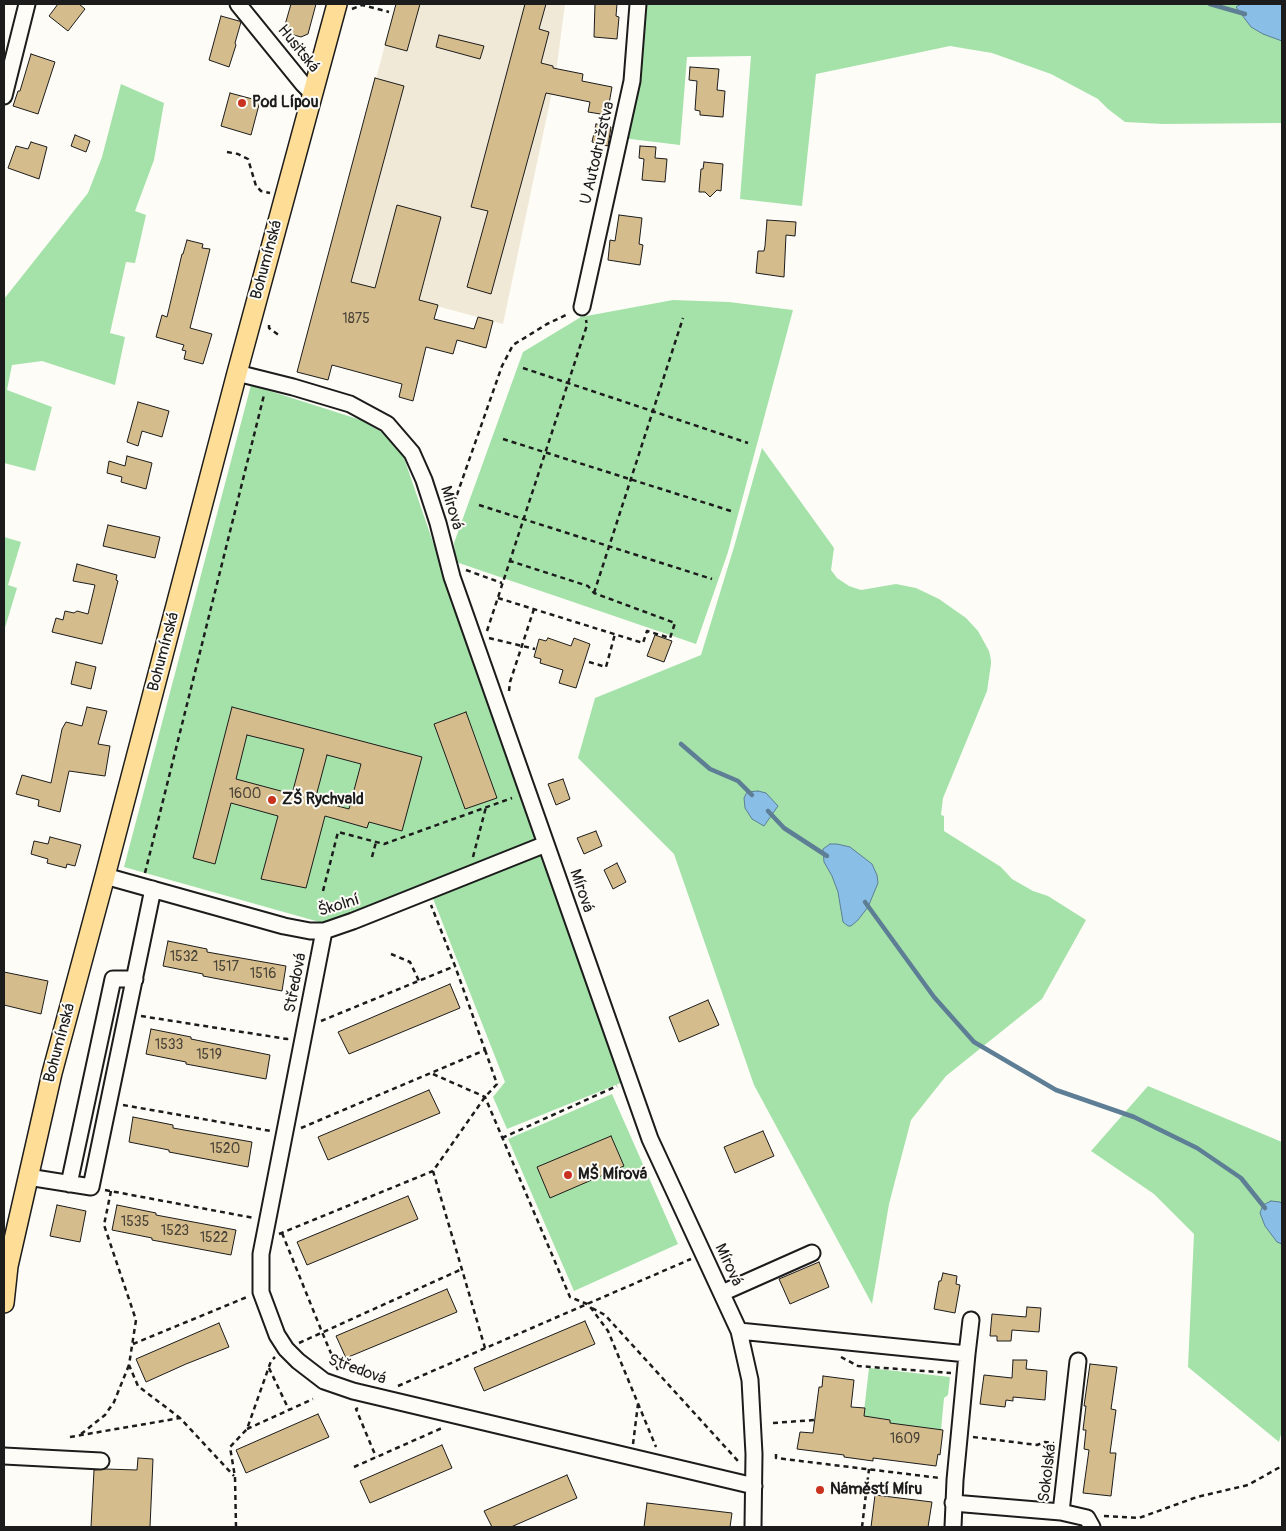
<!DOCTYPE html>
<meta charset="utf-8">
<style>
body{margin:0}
#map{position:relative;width:1286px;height:1531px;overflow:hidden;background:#fdfcf7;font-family:Pangolin,sans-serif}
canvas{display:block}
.frame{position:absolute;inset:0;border:5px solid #1c1c1c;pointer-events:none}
</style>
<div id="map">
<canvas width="1286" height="1531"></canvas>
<div class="frame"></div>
</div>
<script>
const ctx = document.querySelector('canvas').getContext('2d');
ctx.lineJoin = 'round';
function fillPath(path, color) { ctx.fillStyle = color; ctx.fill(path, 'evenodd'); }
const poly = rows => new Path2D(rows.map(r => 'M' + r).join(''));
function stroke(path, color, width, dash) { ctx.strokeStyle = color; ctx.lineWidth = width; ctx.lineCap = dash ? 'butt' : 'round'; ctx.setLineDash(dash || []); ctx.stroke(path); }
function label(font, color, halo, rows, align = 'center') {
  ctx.font = font + ' Pangolin,sans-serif'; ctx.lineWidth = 4; ctx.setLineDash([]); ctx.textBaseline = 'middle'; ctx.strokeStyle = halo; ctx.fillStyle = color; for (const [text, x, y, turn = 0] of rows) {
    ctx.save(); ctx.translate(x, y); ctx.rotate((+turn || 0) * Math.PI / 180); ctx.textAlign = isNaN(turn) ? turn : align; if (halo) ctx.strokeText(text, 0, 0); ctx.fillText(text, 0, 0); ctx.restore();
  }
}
fillPath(poly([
 [396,4,565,4,556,73,503,324,323,275]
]), '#f1e9d7');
fillPath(poly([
 [643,4,1282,4,1282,123,1163,124,1125,122,1108,109,1098,99,1051,74,992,53,950,46,816,74,802,206,740,199,751,56,687,57,680,145,622,138],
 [121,84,164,103,154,160,135,211,146,215,135,263,126,262,110,333,125,337,115,385,42,361,12,365,7,390,52,407,35,471,4,463,4,299,88,193,102,157],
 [673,300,729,302,793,310,728,552,696,644,456,562,454,543,523,352,581,317],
 [251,385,361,420,385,434,403,455,535,839,350,916,323,923,124,867],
 [762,448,834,548,831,570,837,578,849,586,861,590,896,584,916,588,939,599,966,618,978,631,989,651,991,660,991,664,987,691,943,798,941,815,944,816,944,831,1001,867,1012,879,1033,891,1048,896,1086,920,1042,999,946,1076,911,1120,889,1204,872,1304,754,1085,674,854,578,758,595,698,701,655,734,547],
 [4,537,21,542,8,585,17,588,4,631],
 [540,851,623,1082,507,1129,493,1097,505,1082,432,896],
 [1148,1086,1282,1142,1282,1430,1279,1442,1188,1367,1194,1234,1154,1194,1091,1151],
 [612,1094,678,1244,574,1291,508,1139],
 [869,1368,950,1377,948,1395,944,1398,941,1430,890,1423,890,1420,878,1418,863,1420]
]), '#a5e2a9');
const water = poly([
 [1241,4,1282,4,1282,41,1263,34,1251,27,1236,7,1241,4],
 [758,791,766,793,778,806,764,826,752,819,745,808,744,798,747,792,758,791],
 [830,844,837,844,850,847,872,864,877,875,878,883,868,907,858,920,851,926,848,926,843,922,838,892,832,876,824,862,823,849,830,844],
 [1271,1201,1280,1202,1282,1204,1282,1244,1277,1242,1265,1226,1260,1213,1263,1205,1271,1201]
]);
fillPath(water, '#89bfe6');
stroke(water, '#5d7e95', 1);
stroke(poly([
 [1210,4,1245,14],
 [681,744,710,769,738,781,752,795],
 [768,811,784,828,827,856],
 [865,902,934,997,974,1042,1056,1090,1134,1117,1197,1148,1241,1178,1265,1208]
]), '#5d7e95', 4.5);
const building = poly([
 [58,4,79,4,85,9,68,31,49,16,58,4],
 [291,4,316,4,308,34,301,37,283,32,291,4],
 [396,4,420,4,407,51,385,45,396,4],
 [525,4,546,4,539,29,549,32,541,63,553,66,553,68,583,74,582,81,612,87,607,115,588,112,590,102,546,93,491,294,467,287,488,211,471,207,525,4],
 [595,4,617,4,616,16,619,17,617,39,594,37,595,4],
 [221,16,239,21,241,22,235,43,236,45,229,67,209,60,221,16],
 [439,35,484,46,480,59,436,47,439,35],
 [31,54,55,62,38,114,13,106,18,91,20,91,31,54],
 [690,67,719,69,717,90,725,91,723,117,700,115,700,111,695,110,697,81,689,80,690,67],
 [375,78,404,86,351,282,375,288,397,205,441,217,419,300,438,305,434,319,474,329,478,317,493,321,486,348,457,340,453,354,426,347,413,401,399,397,402,384,332,365,328,380,297,372,375,78],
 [230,93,260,101,251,135,221,126,230,93],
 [596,124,611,127,608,146,592,142,596,124],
 [75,135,90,141,86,152,71,146,75,135],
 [31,142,47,147,39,179,8,168,16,146,28,149,31,142],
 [640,146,656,147,655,158,667,159,665,182,642,180,644,159,639,158,640,146],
 [704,162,723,164,721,191,717,190,710,197,705,192,699,192,701,169,703,169,704,162],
 [619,215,642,218,639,244,643,245,640,265,608,260,610,240,615,241,619,215],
 [767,220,796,222,795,236,786,235,784,277,756,273,758,251,764,251,765,246,767,220],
 [187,240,203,244,202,248,210,249,190,328,212,334,203,364,184,359,186,351,182,350,184,345,156,337,162,315,167,317,182,254,183,254,187,240],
 [138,402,169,411,162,437,142,431,138,446,127,442,138,402],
 [127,456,152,463,146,489,121,482,122,477,107,473,109,461,125,466,127,456],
 [108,525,160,537,155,558,103,546,108,525],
 [77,564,117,575,116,580,118,581,102,644,52,632,56,618,63,620,65,611,74,613,77,611,88,614,95,585,73,581,77,564],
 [655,635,672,641,664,662,647,656,655,635],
 [548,638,571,646,574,638,590,644,576,688,559,683,563,670,540,663,541,659,534,657,539,639,546,641,548,638],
 [76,662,96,667,91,689,71,684,76,662],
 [87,707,107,711,98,744,110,746,105,776,69,771,60,812,38,806,39,800,16,794,22,775,51,783,62,729,66,722,82,726,87,707],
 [232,707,422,757,402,831,369,822,367,828,325,816,306,888,261,879,278,816,231,803,215,864,193,858,232,707],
 [247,735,304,749,292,794,236,779,247,735],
 [327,755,361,764,349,809,315,800,327,755],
 [466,712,497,798,465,809,434,724,466,712],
 [563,779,570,799,556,805,548,784,563,779],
 [596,831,602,846,584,854,577,838,596,831],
 [50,837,81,845,75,866,67,864,66,868,47,863,48,859,31,854,34,841,48,844,50,837],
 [617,863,626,882,613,889,604,870,617,863],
 [168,941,207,949,207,952,286,966,282,991,203,976,203,974,163,966,168,941],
 [4,972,48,981,41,1014,4,1005,4,972],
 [450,984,460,1008,349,1054,338,1032,450,984],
 [708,1000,719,1025,679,1042,669,1017,708,1000],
 [151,1029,191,1037,191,1039,270,1055,266,1079,186,1064,186,1062,146,1054,151,1029],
 [429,1090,440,1113,328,1160,318,1137,429,1090],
 [133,1117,173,1125,173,1128,252,1142,248,1167,169,1152,169,1150,129,1142,133,1117],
 [763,1131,774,1156,735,1173,724,1147,763,1131],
 [611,1136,624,1166,550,1198,537,1167,611,1136],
 [408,1196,418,1219,307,1265,297,1242,408,1196],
 [57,1205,86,1211,80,1242,50,1236,57,1205],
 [117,1205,156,1213,156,1215,236,1230,231,1255,152,1240,152,1238,112,1230,117,1205],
 [819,1262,829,1287,790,1304,779,1279,819,1262],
 [943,1273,957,1276,956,1284,960,1285,955,1313,934,1309,939,1281,941,1281,943,1273],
 [447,1289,457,1312,346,1358,336,1336,447,1289],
 [1027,1307,1041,1308,1039,1332,1012,1330,1011,1341,997,1341,997,1336,990,1336,992,1314,1026,1317,1027,1307],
 [585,1321,595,1344,484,1391,474,1368,585,1321],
 [219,1323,229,1347,186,1364,146,1382,136,1359,219,1323],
 [1013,1360,1027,1360,1026,1369,1047,1371,1045,1400,1013,1397,1013,1401,1006,1400,1005,1407,980,1404,984,1375,1012,1378,1013,1360],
 [1090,1364,1117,1367,1111,1409,1116,1410,1110,1453,1116,1453,1111,1496,1083,1493,1089,1450,1084,1449,1086,1430,1083,1430,1086,1406,1084,1406,1090,1364],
 [823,1376,854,1380,851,1407,865,1408,864,1416,890,1420,890,1423,943,1430,940,1455,938,1454,936,1466,873,1458,873,1461,844,1457,844,1455,797,1449,800,1432,813,1433,819,1387,822,1387,823,1376],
 [318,1414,329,1437,246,1473,236,1450,318,1414],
 [442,1445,452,1468,370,1503,360,1481,442,1445],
 [138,1458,153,1459,150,1527,91,1527,94,1470,106,1469,137,1470,138,1458],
 [567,1475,577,1498,511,1527,492,1527,484,1511,567,1475],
 [875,1495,932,1502,928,1527,871,1527,875,1495],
 [647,1503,732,1513,730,1527,644,1527,647,1503]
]);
fillPath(building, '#d5bc8c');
stroke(building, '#1c1c1c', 1);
const minor = poly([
 [238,4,303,84,312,93],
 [4,96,27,4],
 [582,307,632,81,638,4],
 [237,373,293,387,350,404,387,424,412,453,424,480,438,523,452,577,650,1139,739,1331,750,1380,754,1454,753,1527],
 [105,876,284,926,310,931,324,931,353,921,546,844],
 [324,931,261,1254,261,1292,277,1335,286,1349,298,1361,324,1381,353,1391,754,1486],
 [28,1177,91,1187,153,889],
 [69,1184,113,979,135,979],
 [722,1293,812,1253],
 [739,1331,967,1354],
 [4,1456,101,1461],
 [953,1503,1061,1512,1078,1361],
 [1061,1512,1087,1518,1092,1527],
 [953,1527,955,1480,967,1354,971,1320]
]);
const major = poly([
 [4,1303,8,1266,52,1073,105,876,237,373,337,4]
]);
stroke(minor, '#1c1c1c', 19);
stroke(major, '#1c1c1c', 22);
stroke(poly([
 [352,9,362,5,389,12],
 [227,152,238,154,248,159,256,186,261,191,270,193],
 [269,325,269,328,280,336],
 [523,368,748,443],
 [503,439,731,511],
 [479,505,712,579],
 [449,511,453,506,502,366,513,345,547,324,568,314],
 [466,570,502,583],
 [594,593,683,318],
 [498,598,643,643,647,631,670,638,675,623,594,593,588,586,510,561],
 [487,631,587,325,586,320],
 [489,638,535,649],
 [589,662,606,667,615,634],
 [509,691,510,682,534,609],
 [372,857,376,842],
 [473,857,486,807],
 [145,873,264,395],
 [323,891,338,832,384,844,512,798],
 [391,954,410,962,419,981],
 [141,1016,287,1039,289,1037],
 [321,1021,455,966],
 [485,1050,497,1084,485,1097,433,1171,485,1348],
 [433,1074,485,1097,570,1297,587,1304,591,1308,608,1331,656,1447],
 [123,1105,271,1131],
 [301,1128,485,1050,455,966,431,905],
 [502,1138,617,1086],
 [105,1190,254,1218],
 [111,1191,104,1225,136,1320,129,1365,138,1386,180,1418],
 [282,1233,322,1332,338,1370],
 [279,1234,433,1171],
 [592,1308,605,1315,738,1461],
 [299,1343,462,1269],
 [133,1344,247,1297],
 [841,1357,858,1366,951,1373],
 [269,1368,289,1410],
 [398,1386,691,1259],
 [358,1408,356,1409,376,1457],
 [773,1423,815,1420],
 [247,1429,313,1399],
 [81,1434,105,1415,114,1402,129,1365],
 [70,1437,180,1418,234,1476],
 [973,1437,1037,1445,1045,1442,1054,1443],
 [633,1444,638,1404],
 [776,1454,776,1458,940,1478],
 [354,1467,442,1428],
 [1104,1516,1139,1518,1197,1497,1248,1485,1282,1466],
 [236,1527,235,1477,230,1447,247,1429,271,1361,275,1357],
 [862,1527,869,1469]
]), '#1c1c1c', 2.5, [5, 4]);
stroke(minor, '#fdfcf7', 15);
stroke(major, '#fedd96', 19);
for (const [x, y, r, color] of [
 [242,103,5,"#c8321e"],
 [272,800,5,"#c8321e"],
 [568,1175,5,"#c8321e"],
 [820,1490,5,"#c8321e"]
]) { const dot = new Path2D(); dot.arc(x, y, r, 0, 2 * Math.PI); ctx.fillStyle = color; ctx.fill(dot); stroke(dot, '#fdfcf7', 2); }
label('14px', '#4a4438', null, [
 ["1875",356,319],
 ["1600",245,794],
 ["1532",184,957],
 ["1517",226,967],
 ["1516",263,974],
 ["1533",169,1045],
 ["1519",209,1055],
 ["1520",225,1149],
 ["1535",135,1222],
 ["1523",175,1231],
 ["1522",214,1238],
 ["1609",905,1439]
]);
label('16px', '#1c1c1c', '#fdfcf7', [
 ["Husitská",298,49,51],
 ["U Autodružstva",598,153,-77],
 ["Bohumínská",267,260,-75],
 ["Mírová",451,508,73],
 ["Bohumínská",164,652,-75],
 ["Mírová",581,891,71],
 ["Školní",339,906,-17],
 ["Středová",296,983,-79],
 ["Bohumínská",60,1043,-75],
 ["Mírová",728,1265,65],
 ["Středová",357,1370,20],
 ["Sokolská",1048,1473,-83]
]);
label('bold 16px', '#1c1c1c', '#fdfcf7', [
 ["Pod Lípou",252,103],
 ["ZŠ Rychvald",282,800],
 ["MŠ Mírová",578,1175],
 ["Náměstí Míru",830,1490]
], 'left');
</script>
